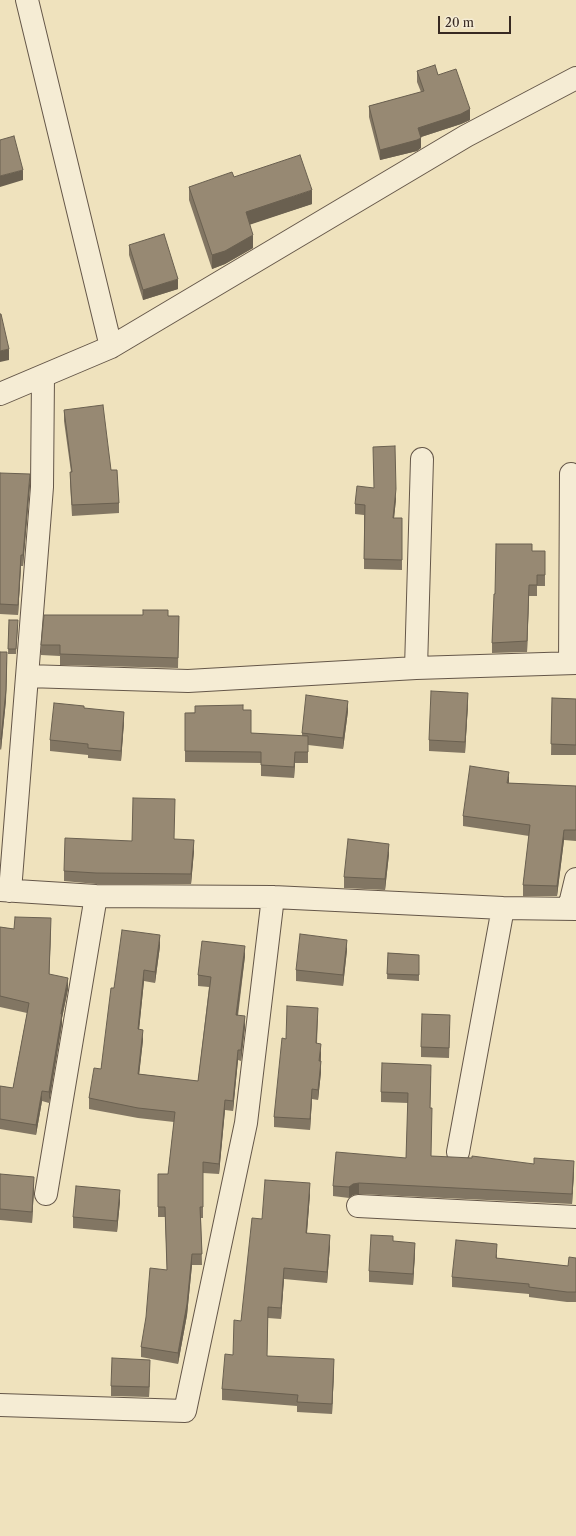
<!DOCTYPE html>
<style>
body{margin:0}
#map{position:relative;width:576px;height:1536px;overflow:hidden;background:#efe2bd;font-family:"Libre Caslon Text",serif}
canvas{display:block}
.scale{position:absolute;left:438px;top:16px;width:73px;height:18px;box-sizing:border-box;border:2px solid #372922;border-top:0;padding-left:5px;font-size:12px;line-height:14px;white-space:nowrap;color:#372922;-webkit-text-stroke:3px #f5ecd4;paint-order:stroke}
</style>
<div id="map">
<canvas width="576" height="1536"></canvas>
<div class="scale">20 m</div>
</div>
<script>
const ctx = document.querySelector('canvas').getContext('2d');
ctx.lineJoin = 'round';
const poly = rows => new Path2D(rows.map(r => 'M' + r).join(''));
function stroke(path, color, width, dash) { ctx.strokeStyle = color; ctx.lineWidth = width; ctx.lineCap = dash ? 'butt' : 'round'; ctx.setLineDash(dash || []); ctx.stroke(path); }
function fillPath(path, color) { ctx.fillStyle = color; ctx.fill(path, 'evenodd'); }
const minor = poly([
 [27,0,111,347],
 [0,394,111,347,466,136,576,78],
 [570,663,571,474],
 [416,668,422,459],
 [27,676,188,681,416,668,576,663],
 [0,890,96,896,273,897,503,908,576,909],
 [10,891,42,487,43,376],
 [569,908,576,879],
 [458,1152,503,908],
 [46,1194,96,896],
 [358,1206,576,1217],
 [0,1405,185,1411,246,1123,273,897]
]);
stroke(minor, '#655749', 24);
stroke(minor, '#f5ecd4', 22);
fillPath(poly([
 [417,71,438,75,470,120,461,124,421,137,421,148,417,151,380,160,369,117,369,106,421,92,417,82],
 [234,177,312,204,250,224,253,248,225,264,212,269,189,200,189,187],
 [129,245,178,289,143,300,129,255],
 [64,410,111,470,119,503,119,513,72,516,70,483,70,472,71,472,64,421],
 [0,473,30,485,23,566,21,566,18,615,0,614],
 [396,499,394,518,402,518,402,570,364,569,364,515,355,514,355,504],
 [532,551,545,551,545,586,537,586,537,596,529,596,527,652,492,653,492,643,495,594],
 [168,616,179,616,178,668,60,665,60,656,41,655,41,645],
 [9,620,18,625,16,654,8,654],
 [0,652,7,663,6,700,1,750,0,749],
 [552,698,576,699,576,755,551,755],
 [468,704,465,753,429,751,429,740],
 [84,708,124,722,121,761,88,758,88,755,50,751,50,740],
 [243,710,251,733,302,736,302,733,348,711,343,749,308,745,308,763,295,763,294,778,261,776,261,763,185,762,185,713],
 [508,783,576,786,576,841,564,840,557,896,523,896,523,885,529,836,463,826,463,816],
 [174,839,194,851,191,884,96,884,64,881,64,871,132,841],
 [389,854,385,890,344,888,344,877],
 [0,927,14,929,51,929,49,974,68,989,62,1018,62,1024,49,1103,42,1101,36,1135,0,1129,0,1086,13,1088,27,1013,0,1007],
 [160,946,155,983,144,981,139,1029,143,1040,139,1074,198,1081,209,987,198,986,198,975,245,956,238,1016,245,1027,241,1061,238,1060,233,1111,225,1110,219,1174,203,1173,203,1218,201,1218,202,1265,192,1265,187,1315,178,1364,141,1357,141,1347,167,1270,165,1217,158,1217,158,1174,168,1174,174,1122,138,1118,89,1109,89,1098,101,1069,114,988],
 [347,950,343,986,296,981,296,970],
 [388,953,419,955,419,981,387,979],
 [318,1018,317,1043,321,1054,321,1072,318,1100,312,1099,310,1130,274,1127,274,1117,286,1039],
 [450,1026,449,1058,421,1057,421,1047],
 [431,1076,430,1108,431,1156,574,1172,572,1204,359,1194,353,1195,349,1198,333,1196,333,1186,406,1158,408,1103,381,1102,381,1092],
 [0,1174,34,1188,32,1223,0,1220],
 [310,1194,307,1233,330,1246,327,1283,284,1279,281,1319,268,1318,267,1356,334,1370,332,1414,297,1412,297,1406,222,1400,222,1389,233,1355,241,1321,262,1219],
 [120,1201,117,1232,73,1228,73,1217],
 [393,1241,415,1253,413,1285,369,1282,369,1271],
 [497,1254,497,1258,568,1266,576,1258,576,1302,567,1302,529,1297,529,1294,452,1287,452,1277],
 [150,1370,149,1397,111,1396,111,1386]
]), '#827663');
fillPath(poly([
 [470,109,470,120,461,124,418,138,418,128],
 [421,138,421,148,417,151,380,160,380,150],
 [23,170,23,180,0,187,0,176],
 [312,190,312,204,246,226,246,212],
 [253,235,253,248,225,264,212,269,212,255],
 [178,279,178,289,143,300,143,290],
 [9,349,9,360,0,362,0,351],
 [30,474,30,485,23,566,23,555],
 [396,489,396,499,393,528,393,518],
 [21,555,21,566,18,615,18,605],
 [529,585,529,596,527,652,527,641],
 [7,652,6,700,1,750,1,739],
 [468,693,468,704,465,753,465,742],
 [348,701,348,711,343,749,343,738],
 [124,712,124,722,121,761,121,751],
 [295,752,295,763,294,778,294,767],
 [509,772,509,782,507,794,507,783],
 [564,830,564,840,557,896,557,886],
 [194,840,194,851,191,884,191,874],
 [389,844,389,854,385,890,385,879],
 [51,918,51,929,49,985,49,974],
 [160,935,160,946,155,983,155,972],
 [347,940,347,950,343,986,343,975],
 [245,946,245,956,236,1026,236,1015],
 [144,970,144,981,138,1040,138,1029],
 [68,978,68,989,62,1018,62,1024,49,1103,49,1092,61,1014],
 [245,1016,245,1027,241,1061,241,1050],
 [143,1030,143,1040,138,1085,138,1074],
 [321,1044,321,1054,319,1071,319,1061],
 [238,1050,238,1060,233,1111,233,1101],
 [321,1061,321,1072,318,1100,318,1090],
 [312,1089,312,1099,310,1130,310,1119],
 [42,1091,42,1101,36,1135,36,1125],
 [225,1100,225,1110,219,1174,219,1164],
 [574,1161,574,1172,572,1204,572,1194],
 [34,1177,34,1188,32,1223,32,1212],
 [310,1183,310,1194,306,1244,306,1233],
 [359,1183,359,1194,353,1195,349,1198,349,1187,353,1184],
 [120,1190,120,1201,117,1232,117,1221],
 [330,1235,330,1246,327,1283,327,1272],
 [415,1243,415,1253,413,1285,413,1274],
 [192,1254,192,1265,187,1315,178,1364,178,1353],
 [284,1268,284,1279,281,1319,281,1308],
 [334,1359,334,1370,332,1414,332,1404],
 [150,1360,150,1370,149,1397,149,1387]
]), '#6a6050');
const building = poly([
 [435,65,438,75,456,69,470,109,461,114,418,128,421,138,417,140,380,150,369,106,424,91,417,71,435,65],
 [14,136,23,170,0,176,0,140,14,136],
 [300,155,312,190,246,212,253,235,225,251,212,255,189,187,232,172,234,177,300,155],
 [164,234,178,279,143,290,129,245,164,234],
 [0,314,1,314,9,349,0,351,0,314],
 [103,405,111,470,117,470,119,503,72,505,70,472,72,472,64,410,103,405],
 [395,446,396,489,393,518,402,518,402,560,364,559,365,505,355,504,357,486,374,488,373,447,395,446],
 [0,473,30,474,23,555,21,555,18,605,0,604,0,473],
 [496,544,532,544,532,551,545,551,545,575,537,575,537,585,529,585,527,641,492,643,494,594,495,594,496,544],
 [143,610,168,610,168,616,179,616,178,658,60,654,60,645,41,645,44,615,143,615,143,610],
 [9,620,18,620,16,649,8,649,9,620],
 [0,652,7,652,6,690,1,739,0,739,0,652],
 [431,691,468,693,465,742,429,740,431,691],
 [306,695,348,701,343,738,302,733,306,695],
 [552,698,576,699,576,745,551,744,552,698],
 [54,703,84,706,84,708,124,712,121,751,88,748,88,744,50,740,54,703],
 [243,705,243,710,251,710,251,733,308,736,308,752,295,752,294,767,261,765,261,752,185,751,185,713,195,713,195,706,243,705],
 [470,766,509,772,507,783,576,786,576,830,564,830,557,886,523,885,530,825,463,816,470,766],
 [133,798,175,799,174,839,194,840,191,874,96,873,64,871,65,838,132,841,133,798],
 [348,839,389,844,385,879,344,877,348,839],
 [15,917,51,918,49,974,68,978,61,1014,62,1014,49,1092,42,1091,36,1125,0,1119,0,1086,13,1088,29,1003,0,996,0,927,14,929,15,917],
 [122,930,160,935,155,972,144,970,138,1029,143,1030,138,1074,198,1081,211,977,198,975,202,941,245,946,236,1015,245,1016,241,1050,238,1050,233,1101,225,1100,219,1164,203,1162,203,1207,200,1207,202,1254,192,1254,187,1304,178,1353,141,1347,146,1317,150,1268,167,1270,165,1207,158,1207,158,1174,168,1174,175,1112,138,1108,89,1098,94,1068,101,1069,111,988,114,988,122,930],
 [300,934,347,940,343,975,296,970,300,934],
 [388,953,419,955,419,975,387,974,388,953],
 [287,1006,318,1008,316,1043,321,1044,319,1061,321,1061,318,1090,312,1089,310,1119,274,1117,282,1038,286,1039,287,1006],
 [422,1014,450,1015,449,1048,421,1047,422,1014],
 [382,1063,431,1065,430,1108,432,1108,431,1156,472,1158,472,1156,534,1164,534,1158,574,1161,572,1194,359,1183,353,1184,349,1187,333,1186,336,1152,406,1158,408,1093,381,1092,382,1063],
 [0,1174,34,1177,32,1212,0,1209,0,1174],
 [265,1180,310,1183,306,1233,330,1235,327,1272,284,1268,281,1308,268,1307,267,1356,334,1359,332,1404,297,1402,298,1395,222,1389,225,1354,233,1355,234,1320,241,1321,252,1218,262,1219,265,1180],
 [76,1186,120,1190,117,1221,73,1217,76,1186],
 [371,1235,393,1236,393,1241,415,1243,413,1274,369,1271,371,1235],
 [456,1240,497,1244,496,1258,568,1266,569,1257,576,1258,576,1292,567,1292,529,1287,529,1284,452,1277,456,1240],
 [112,1358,150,1360,149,1387,111,1386,112,1358]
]);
fillPath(building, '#978973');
stroke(building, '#6a6050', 1);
</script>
